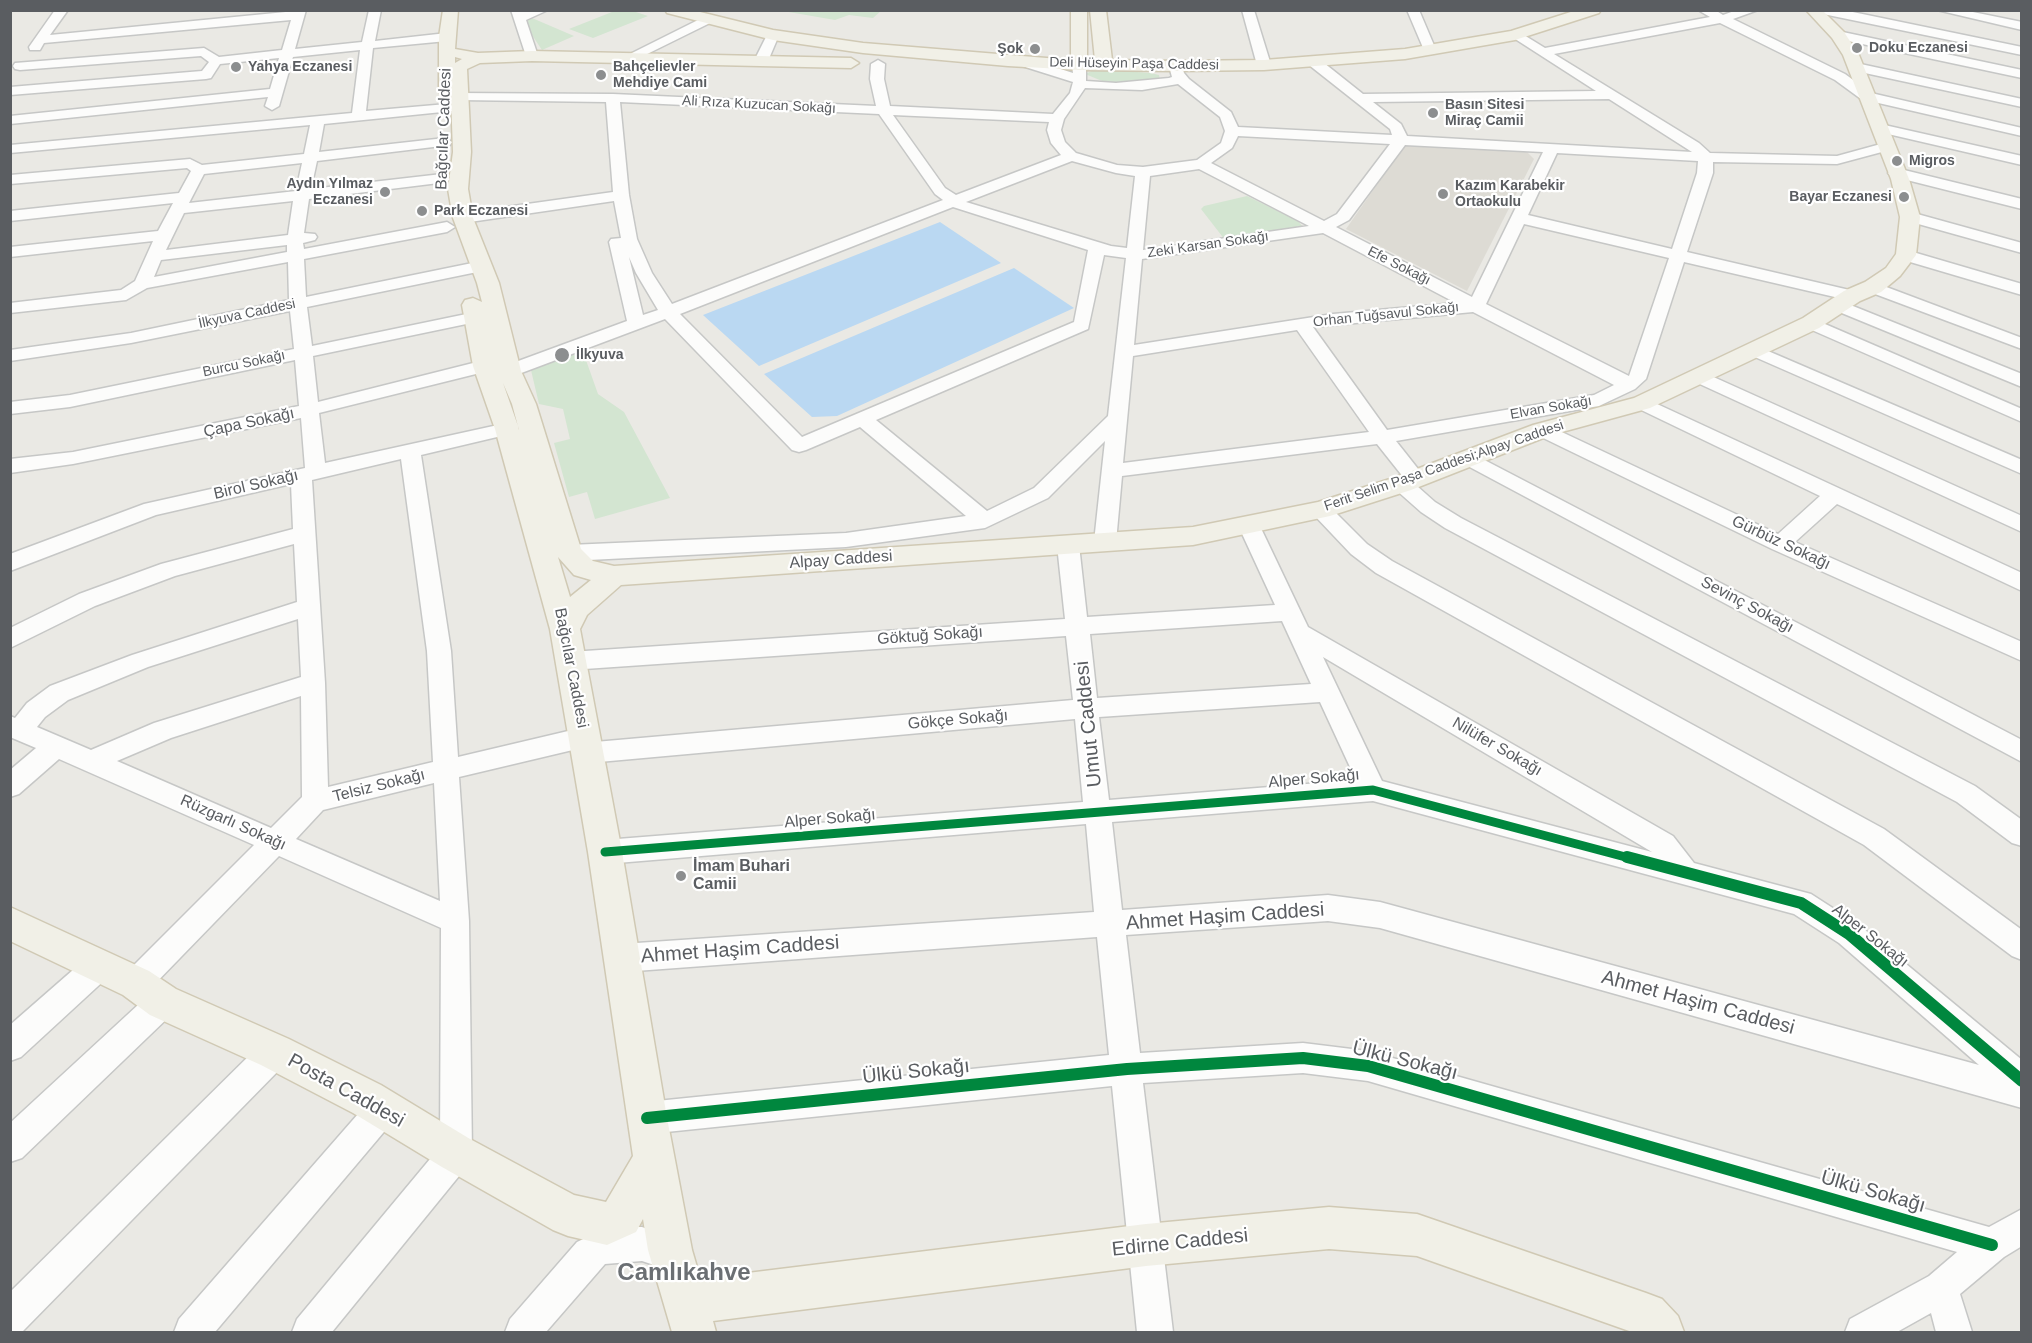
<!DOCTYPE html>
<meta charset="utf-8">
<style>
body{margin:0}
#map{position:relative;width:2032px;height:1343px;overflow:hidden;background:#eae9e4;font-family:Arial,sans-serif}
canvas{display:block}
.frame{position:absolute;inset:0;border:12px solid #5a5d61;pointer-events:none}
</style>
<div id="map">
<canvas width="2032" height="1343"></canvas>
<div class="frame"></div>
</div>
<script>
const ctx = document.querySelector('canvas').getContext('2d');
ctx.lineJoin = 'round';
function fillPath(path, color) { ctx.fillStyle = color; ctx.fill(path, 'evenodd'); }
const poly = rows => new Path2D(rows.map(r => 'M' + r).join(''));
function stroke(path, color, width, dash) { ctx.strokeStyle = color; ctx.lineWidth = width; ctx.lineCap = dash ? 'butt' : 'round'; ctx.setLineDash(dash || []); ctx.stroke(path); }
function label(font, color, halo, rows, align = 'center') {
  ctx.font = font + ' Arial,sans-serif'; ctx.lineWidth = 4.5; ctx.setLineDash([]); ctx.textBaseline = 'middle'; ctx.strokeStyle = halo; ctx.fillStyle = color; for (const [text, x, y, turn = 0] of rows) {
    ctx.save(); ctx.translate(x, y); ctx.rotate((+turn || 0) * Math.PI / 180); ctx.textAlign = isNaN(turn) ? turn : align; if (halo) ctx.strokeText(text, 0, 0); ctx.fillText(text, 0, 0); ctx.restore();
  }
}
fillPath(poly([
 [1406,143,1527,152,1534,159,1467,291,1346,229]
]), '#dddbd4');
fillPath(poly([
 [617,10,633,11,648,16,593,38,569,29],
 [783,11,881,10,881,11,873,18,849,15,835,20],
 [532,18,574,36,542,50,524,23],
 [1096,69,1151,73,1159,75,1160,80,1107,83,1085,74],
 [1247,196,1298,221,1302,226,1225,240,1201,209,1204,206],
 [581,346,598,394,624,412,670,498,595,519,587,492,569,497,554,443,570,439,563,409,539,404,530,366]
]), '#d3e5d1');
fillPath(poly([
 [940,222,1001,263,759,366,703,315],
 [1014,268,1074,308,837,416,812,417,764,374]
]), '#bad8f2');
const minor = poly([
 [55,10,68,10,50,35,306,10,295,49,362,42,369,10,381,10,375,41,447,33,453,37,447,41,373,48,366,111,447,104,452,105,454,108,452,111,324,124,319,152,445,138,452,142,450,145,317,161,311,189,442,174,450,179,447,182,309,199,304,233,315,234,317,237,315,240,303,243,304,249,447,222,455,227,447,232,304,259,306,297,482,261,490,266,482,271,307,307,312,346,476,312,482,313,485,317,482,321,476,322,313,356,318,402,485,360,492,362,494,366,492,370,319,413,325,463,507,423,514,425,517,429,514,433,421,455,451,651,458,757,585,727,594,730,598,737,595,742,1073,700,1066,636,570,670,562,667,558,661,562,655,570,652,1065,619,1057,545,1060,540,1068,537,1076,540,1079,545,1087,617,1275,605,1238,525,1241,520,1249,518,1257,520,1308,627,1673,836,1694,863,1811,894,1859,925,2022,1060,2022,1108,1380,928,1328,921,1126,935,1140,1053,1303,1043,1368,1051,1989,1227,2022,1209,2022,1246,2004,1257,1960,1294,1972,1332,1936,1332,1931,1313,1897,1332,1845,1332,1850,1319,1929,1276,1957,1252,1368,1081,1303,1073,1143,1083,1173,1332,1137,1332,1112,1086,647,1134,636,1129,631,1118,636,1107,647,1102,1109,1055,1097,937,622,972,612,968,607,958,612,948,622,944,1094,912,1086,824,605,864,595,860,591,852,595,844,605,840,1083,802,1075,719,588,763,579,760,575,753,577,749,459,777,469,921,472,1153,468,1165,332,1332,292,1332,297,1319,440,1147,441,928,279,856,146,993,136,997,126,993,121,983,126,973,254,845,59,759,19,794,10,797,10,770,36,748,10,737,10,716,15,718,27,703,50,686,132,655,297,602,294,544,175,576,95,606,10,648,10,628,79,594,161,564,293,529,291,484,156,515,10,571,10,554,144,504,305,468,301,418,73,464,10,473,10,459,73,452,299,406,295,360,70,407,10,414,10,402,70,395,294,349,290,311,131,343,10,361,10,350,131,333,289,300,288,262,147,288,126,300,10,313,10,303,121,290,135,281,153,241,10,257,10,247,158,231,173,203,10,221,10,211,179,193,191,171,187,168,10,184,10,175,190,159,202,165,304,154,310,125,10,153,10,145,352,113,360,50,293,57,279,106,272,110,265,106,268,97,10,124,10,116,270,89,279,58,220,64,211,78,206,79,10,95,10,87,202,71,209,62,201,56,20,70,15,69,13,66,15,63,204,48,219,57,282,50,291,20,44,43,40,50,30,50,29,47,55,10],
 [302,163,296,191,189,203,204,174,302,163],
 [293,201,288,235,166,250,184,213,293,201],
 [287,245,287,252,154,277,161,260,287,245],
 [401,459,427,651,433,762,328,787,325,683,312,480,401,459],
 [298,619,301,677,154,723,91,750,37,727,45,717,68,700,148,667,298,619],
 [1282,621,1311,684,1097,698,1090,634,1282,621],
 [1323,657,1652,852,1382,781,1323,657],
 [301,696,302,797,271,828,117,761,171,738,301,696],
 [1320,702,1356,780,1109,800,1099,717,1320,702],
 [434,783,440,901,296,839,323,810,434,783],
 [1373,801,1794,914,1839,943,1979,1065,1380,902,1328,895,1122,910,1112,822,1373,801],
 [511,10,548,10,526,20,538,56,537,59,527,59,526,56,511,10],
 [1242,10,1254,10,1271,65,1269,68,1264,69,1257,65,1242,10],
 [1407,10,1419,10,1436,50,1435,53,1430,54,1424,50,1407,10],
 [1698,10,1715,10,1723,15,1737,10,1758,10,1733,19,1845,74,1871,93,2022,128,2022,136,1861,99,1835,80,1720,23,1554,54,1699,143,1710,153,1837,156,1888,142,1893,143,1895,146,1893,149,1837,164,1713,162,1713,173,1687,252,1858,292,1861,296,1858,300,1852,301,1684,262,1646,379,1635,389,1599,406,1396,441,1426,479,1423,484,1417,486,1435,502,1461,518,1975,786,2022,820,2022,846,2012,843,1957,802,1445,528,1421,512,1395,489,1392,484,1395,479,1404,478,1377,444,1122,476,1116,542,1113,547,1105,549,1097,547,1094,542,1105,441,1048,498,985,528,846,547,569,561,561,558,558,553,561,548,569,545,846,533,966,516,860,427,806,450,799,452,792,450,665,319,516,375,502,375,500,371,502,367,627,321,609,242,611,239,621,238,614,201,463,223,455,218,463,213,613,192,606,102,460,100,455,99,453,96,455,93,613,94,876,106,870,79,871,64,878,60,885,64,884,79,890,106,1053,114,1070,93,1073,82,1019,65,1017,62,1019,59,1029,59,1073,73,1072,65,1079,61,1086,65,1086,81,1116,83,1169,78,1172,77,1169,66,1176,62,1181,63,1184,73,1189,79,1231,112,1238,127,1392,135,1390,129,1309,65,1307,62,1309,59,1319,59,1363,94,1596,91,1509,35,1511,32,1519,32,1545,48,1710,17,1698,10],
 [1178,84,1220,117,1225,131,1221,143,1197,160,1143,167,1117,165,1076,153,1065,142,1061,130,1064,119,1085,88,1142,90,1178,84],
 [1609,99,1692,152,1407,136,1401,124,1373,102,1609,99],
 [620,102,879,114,935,194,943,200,672,304,652,273,637,239,629,195,620,102],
 [893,115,1049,122,1047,130,1051,143,1061,155,956,195,945,188,893,115],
 [1238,136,1390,144,1337,214,1324,221,1211,163,1232,148,1238,136],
 [1405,145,1543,152,1472,297,1336,227,1349,220,1405,145],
 [1557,153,1698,161,1697,173,1672,249,1528,215,1557,153],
 [1072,161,1116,173,1135,176,1127,248,1111,246,966,202,1072,161],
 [1199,169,1309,226,1143,250,1150,176,1199,169],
 [953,207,1088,250,1074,322,802,437,680,314,953,207],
 [1524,224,1669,258,1629,376,1486,304,1524,224],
 [1323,233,1456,303,1333,314,1134,345,1142,259,1323,233],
 [1104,255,1126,258,1108,416,1034,488,987,511,876,420,1088,329,1104,255],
 [629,257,636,273,658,310,643,315,629,257],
 [1473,312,1614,385,1594,395,1387,430,1313,327,1473,312],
 [1297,330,1369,432,1123,463,1133,356,1297,330],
 [1817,10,1843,10,2022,47,2022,55,1823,14,1817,10],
 [1937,10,1963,10,2022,22,2022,30,1937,10],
 [706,16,710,17,710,23,633,61,623,61,622,58,706,16],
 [773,31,779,35,768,61,761,65,756,64,754,61,767,35,773,31],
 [1838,31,2022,70,2022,78,1834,38,1832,35,1838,31],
 [1856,63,2022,99,2022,107,1851,70,1849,67,1856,63],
 [1880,124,2022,156,2022,165,1875,131,1873,128,1875,125,1880,124],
 [1896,168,2022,199,2022,209,1891,176,1888,173,1896,168],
 [1910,212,2022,243,2022,253,1904,220,1902,217,1910,212],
 [1906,250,2022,284,2022,295,1900,259,1898,255,1906,250],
 [1873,282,2022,338,2022,349,1867,291,1864,287,1867,283,1873,282],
 [1838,300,2022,374,2022,387,1832,309,1829,305,1832,301,1838,300],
 [1811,318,2022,409,2022,422,1805,327,1802,323,1805,319,1811,318],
 [1754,345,2022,460,2022,474,1748,354,1745,350,1748,346,1754,345],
 [1698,370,2022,516,2022,532,1691,380,1689,376,1691,372,1698,370],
 [1642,397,2022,573,2022,591,1837,504,1795,542,2022,642,2022,661,1772,549,1535,434,1532,430,1535,426,1542,424,1549,426,1778,534,1820,496,1635,407,1632,403,1635,399,1642,397],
 [1471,453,2022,740,2022,762,1464,464,1461,459,1464,454,1471,453],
 [1321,503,1328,505,1367,544,1392,561,1884,829,2022,930,2022,960,2012,956,1864,845,1376,573,1351,554,1314,515,1310,510,1314,505,1321,503],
 [99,952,109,956,114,966,109,976,21,1057,10,1061,10,1025,89,956,99,952],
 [163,988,174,992,178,1002,174,1012,22,1158,10,1162,10,1123,152,992,163,988],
 [275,1037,286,1041,290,1052,286,1063,23,1331,10,1332,10,1292,264,1041,275,1037],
 [383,1093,394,1098,399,1109,394,1120,215,1332,174,1332,179,1319,372,1098,383,1093],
 [622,1227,642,1227,684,1242,689,1254,684,1266,672,1271,642,1261,605,1264,546,1332,505,1332,510,1319,577,1242,600,1231,622,1227]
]);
const major = poly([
 [443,10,458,10,455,49,478,53,532,51,851,58,859,63,851,68,532,61,480,63,467,69,471,152,468,189,473,218,499,283,521,371,536,404,581,549,593,561,614,566,1193,527,1318,502,1393,478,1533,425,1634,398,1803,318,1844,291,1865,282,1886,268,1896,254,1900,217,1891,179,1843,55,1832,38,1806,10,1822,10,1844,32,1859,55,1909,179,1920,217,1916,255,1900,276,1881,292,1860,301,1819,328,1650,408,1551,435,1411,490,1330,516,1193,545,621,585,587,615,580,629,622,852,667,1118,692,1250,699,1274,715,1277,1146,1224,1329,1207,1417,1214,1646,1293,1662,1299,1678,1316,1684,1332,1632,1332,1417,1256,1329,1249,1146,1266,713,1321,716,1332,672,1332,648,1250,643,1219,636,1232,607,1245,568,1236,553,1230,442,1167,353,1113,261,1065,150,1015,123,995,10,941,10,907,149,971,176,989,289,1039,381,1085,470,1139,574,1195,606,1202,633,1156,588,852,550,629,495,429,473,366,462,305,465,300,473,298,482,302,477,283,453,218,448,189,453,152,451,95,441,95,439,91,439,37,443,10],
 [455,57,462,59,455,63,455,57],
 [503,383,512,404,519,430,519,429,503,383],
 [558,557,574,575,591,580,570,597,558,557],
 [665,10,692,10,773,30,863,43,1071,60,1071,10,1087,10,1087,60,1095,60,1090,10,1106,10,1112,60,1176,61,1264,60,1405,49,1511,31,1577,10,1601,10,1599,13,1515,40,1405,59,1264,70,1176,71,1079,70,1008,66,863,53,773,40,667,13,665,10]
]);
stroke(minor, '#c6c7c6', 3);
stroke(major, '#d0c9b4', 3);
fillPath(minor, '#fcfcfb');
fillPath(major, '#f1f0e7');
stroke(poly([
 [605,852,1373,790,1633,859]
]), '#00873e', 9);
stroke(poly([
 [1627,857,1801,903,1849,934,2022,1081],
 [647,1118,1127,1069,1303,1058,1368,1066,1992,1245]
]), '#00873e', 12);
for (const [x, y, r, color] of [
 [1857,48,6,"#8c8e8f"],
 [1035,49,6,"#8c8e8f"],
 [236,67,6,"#8c8e8f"],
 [601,75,6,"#8c8e8f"],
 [1433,113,6,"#8c8e8f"],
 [1897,161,6,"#8c8e8f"],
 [385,192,6,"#8c8e8f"],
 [1443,194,6,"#8c8e8f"],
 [1904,197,6,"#8c8e8f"],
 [422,211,6,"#8c8e8f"],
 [562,355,8,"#8c8e8f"],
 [681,876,6,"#8c8e8f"]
]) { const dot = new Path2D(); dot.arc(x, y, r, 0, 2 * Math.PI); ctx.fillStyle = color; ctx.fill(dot); stroke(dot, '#fff', 2); }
label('bold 14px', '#5a5d61', '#fff', [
 ["Doku Eczanesi",1869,48],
 ["Şok",1023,49,"right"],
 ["Yahya Eczanesi",248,67],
 ["Bahçelievler",613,67],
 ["Mehdiye Cami",613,83],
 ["Basın Sitesi",1445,105],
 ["Miraç Camii",1445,121],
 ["Migros",1909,161],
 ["Aydın Yılmaz",373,184,"right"],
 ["Eczanesi",373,200,"right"],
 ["Kazım Karabekir",1455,186],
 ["Ortaokulu",1455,202],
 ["Bayar Eczanesi",1892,197,"right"],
 ["Park Eczanesi",434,211],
 ["İlkyuva",576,355]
], 'left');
label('14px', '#5a5d61', '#fff', [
 ["Deli Hüseyin Paşa Caddesi",1134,64,1],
 ["Ali Rıza Kuzucan Sokağı",759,105,3],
 ["Zeki Karsan Sokağı",1208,245,-8],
 ["Efe Sokağı",1399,266,27],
 ["İlkyuva Caddesi",247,314,-12],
 ["Orhan Tuğsavul Sokağı",1386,315,-6],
 ["Burcu Sokağı",244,364,-12],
 ["Elvan Sokağı",1551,408,-10],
 ["Ferit Selim Paşa Caddesi;Alpay Caddesi",1444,466,-19]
]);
label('16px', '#5a5d61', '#fff', [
 ["Bağcılar Caddesi",444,129,-88],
 ["Çapa Sokağı",249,423,-12],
 ["Birol Sokağı",256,485,-13],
 ["Gürbüz Sokağı",1781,543,25],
 ["Alpay Caddesi",841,560,-4],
 ["Sevinç Sokağı",1747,605,28],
 ["Göktuğ Sokağı",930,636,-4],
 ["Bağcılar Caddesi",571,668,79],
 ["Gökçe Sokağı",958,720,-5],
 ["Nilüfer Sokağı",1497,747,30],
 ["Alper Sokağı",1314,779,-5],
 ["Telsiz Sokağı",379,786,-14],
 ["Alper Sokağı",830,819,-5],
 ["Rüzgarlı Sokağı",233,823,24],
 ["Alper Sokağı",1870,936,38]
]);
label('bold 16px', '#5a5d61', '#fff', [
 ["İmam Buhari",693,867],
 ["Camii",693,885]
], 'left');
label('20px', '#5a5d61', '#fff', [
 ["Umut Caddesi",1089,724,-96],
 ["Ahmet Haşim Caddesi",1225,917,-4],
 ["Ahmet Haşim Caddesi",740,950,-4],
 ["Ahmet Haşim Caddesi",1698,1003,15],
 ["Ülkü Sokağı",1405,1061,14],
 ["Ülkü Sokağı",916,1072,-6],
 ["Posta Caddesi",346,1091,29],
 ["Ülkü Sokağı",1873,1192,16],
 ["Edirne Caddesi",1180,1243,-6]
]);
label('bold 24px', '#6b6f73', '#fff', [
 ["Camlıkahve",684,1273]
]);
</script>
